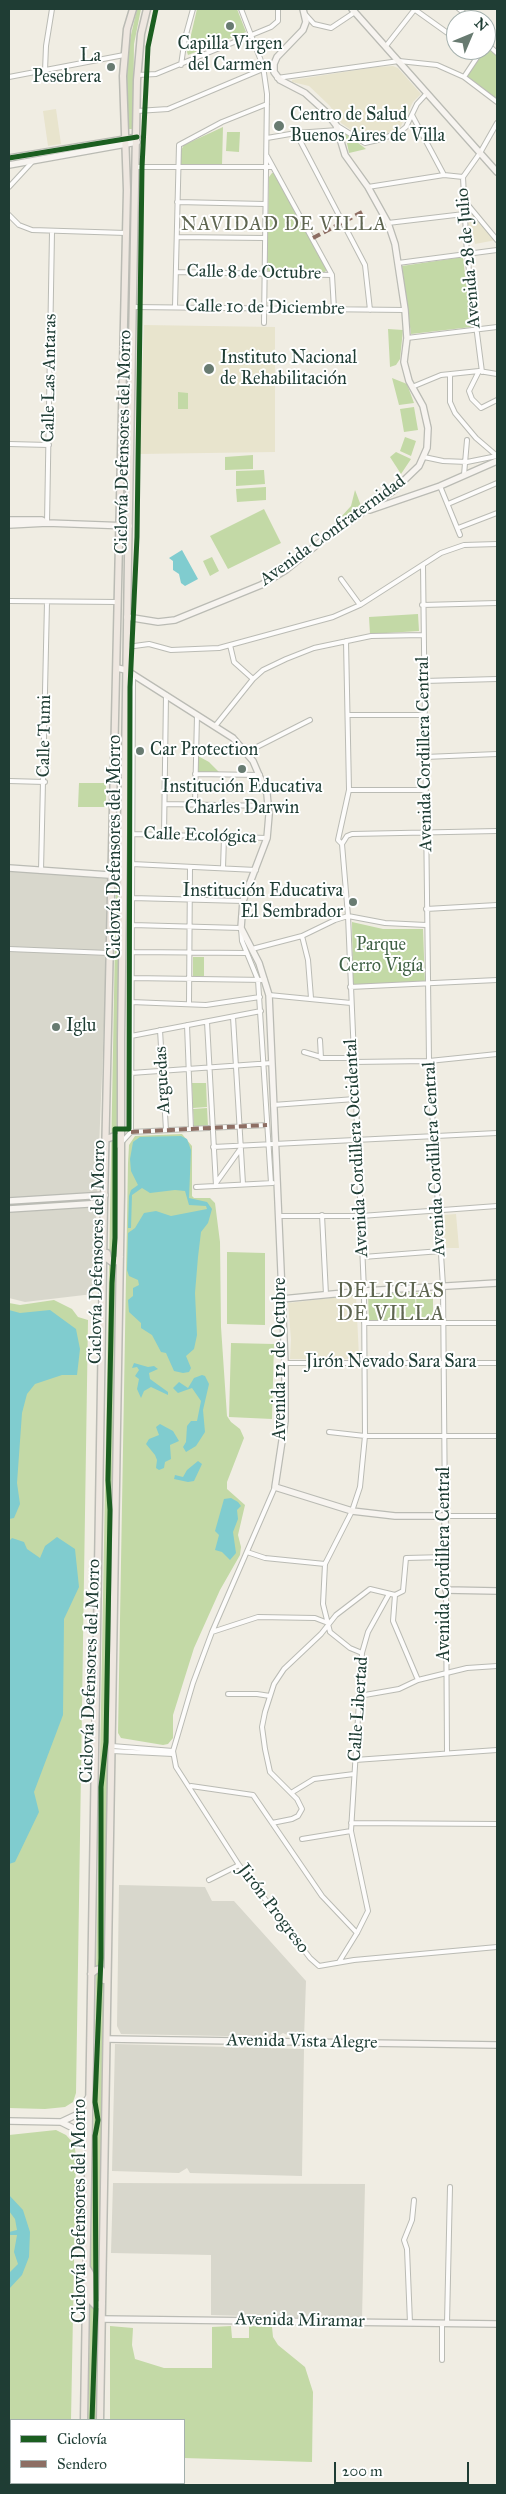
<!DOCTYPE html>
<meta charset="utf-8">
<style>
body{margin:0}
#map{position:relative;width:506px;height:2494px;overflow:hidden;background:#f0ede3;font-family:"IM FELL Great Primer",serif}
canvas{display:block}
.frame{position:absolute;inset:0;border:10px solid #1f3d34;pointer-events:none}
.legend{position:absolute;left:10px;top:2419px;width:175px;height:65px;box-sizing:border-box;background:#fff;border:1px solid #a5b1ae;margin:0;padding:6px 9px;list-style:none;font-size:15px;color:#1f3d34}
.legend li{display:flex;align-items:center;gap:10px;height:25px}
.legend b{width:25px;border:1px solid #a5b1ae}
.north{position:absolute;left:446px;top:10px;width:50px;height:50px;box-sizing:border-box;background:#fff;border:1px solid #a5b1ae;border-radius:50%;rotate:45deg;font-size:14px;font-weight:700;line-height:20px;text-align:center;color:#1f3d34}
.north::after{content:'';display:block;margin:auto;width:18px;height:22px;background:#687b71;clip-path:polygon(50% 0,100% 100%,50% 72%,0 100%)}
.scale{position:absolute;left:334px;top:2462px;width:135px;height:22px;box-sizing:border-box;border:2px solid #1f3d34;border-top:0;padding-left:6px;font-size:15px;line-height:18px;white-space:nowrap;color:#1f3d34;-webkit-text-stroke:4px #fff;paint-order:stroke}
</style>
<div id="map">
<canvas width="506" height="2494"></canvas>
<div class="frame"></div>
<ul class="legend">
<li><b style="height:6px;background:#1b5e20"></b>Ciclovía</li>
<li><b style="height:6px;background:#8d6e63"></b>Sendero</li>
</ul>
<div class="north">N</div>
<div class="scale">200 m</div>
</div>
<script>
const ctx = document.querySelector('canvas').getContext('2d');
ctx.lineJoin = 'round';
function fillPath(path, color) { ctx.fillStyle = color; ctx.fill(path, 'evenodd'); }
const poly = rows => new Path2D(rows.map(r => 'M' + r).join(''));
function stroke(path, color, width, dash) { ctx.strokeStyle = color; ctx.lineWidth = width; ctx.lineCap = dash ? 'butt' : 'round'; ctx.setLineDash(dash || []); ctx.stroke(path); }
function label(font, color, halo, rows, align = 'center') {
  ctx.font = font + ' "IM FELL Great Primer",serif'; ctx.lineWidth = 4; ctx.setLineDash([]); ctx.textBaseline = 'middle'; ctx.strokeStyle = halo; ctx.fillStyle = color; for (const [text, x, y, turn = 0] of rows) {
    ctx.save(); ctx.translate(x, y); ctx.rotate((+turn || 0) * Math.PI / 180); ctx.textAlign = isNaN(turn) ? turn : align; if (halo) ctx.strokeText(text, 0, 0); ctx.fillText(text, 0, 0); ctx.restore();
  }
}
fillPath(poly([
 [393,66,398,68,421,94,413,102,400,128,367,141,341,123,330,106,309,86,292,82,292,80,376,67],
 [56,109,61,144,48,146,43,111],
 [473,215,482,224,496,240,475,244,474,238,469,238,468,220],
 [144,325,275,327,275,452,139,454],
 [456,1214,459,1248,445,1248,443,1215],
 [356,1295,359,1357,357,1359,290,1359,291,1339,288,1303]
]), '#e8e4cd');
fillPath(poly([
 [9,870,110,879,93,1294,25,1302,9,1298],
 [119,1885,205,1887,212,1901,234,1901,306,1981,304,2038,294,2038,283,2033,277,2037,121,2034,117,2026],
 [115,2044,304,2049,302,2176,190,2173,187,2168,179,2173,112,2171],
 [113,2183,365,2184,362,2319,211,2315,211,2255,111,2253]
]), '#d8d7cc');
fillPath(poly([
 [137,9,141,9,134,44,133,129,129,129,126,81,128,48],
 [197,9,237,9,246,32,188,55,187,52],
 [487,48,497,55,497,99,467,76],
 [223,127,222,165,180,165,181,150,184,145],
 [227,132,240,132,239,152,226,151],
 [345,133,366,149,349,153],
 [272,173,275,173,327,269,325,272,269,272,267,269,269,177],
 [463,257,471,327,411,334,402,266],
 [388,329,403,330,400,359,396,365,390,367],
 [392,378,407,384,414,403,399,405],
 [178,392,188,393,188,409,178,409],
 [414,407,418,430,404,432,400,409],
 [405,437,416,441,411,456,400,451],
 [396,452,411,459,401,474,390,457],
 [253,455,253,469,225,470,225,457],
 [264,470,265,484,236,486,236,471],
 [266,487,266,500,237,502,236,489],
 [355,490,363,511,333,531,331,528,351,506],
 [264,509,281,543,228,569,210,536],
 [212,557,219,571,210,576,203,561],
 [418,614,419,631,370,634,369,617],
 [198,756,209,762,220,773,198,773],
 [79,783,106,783,106,807,78,807],
 [116,886,121,886,99,2420,88,2420],
 [352,922,383,929,423,929,425,984,353,985],
 [193,957,204,957,204,976,193,976],
 [192,1083,206,1083,207,1107,193,1108],
 [207,1108,208,1126,194,1126,193,1109],
 [182,1134,192,1146,192,1196,194,1198,210,1198,215,1203,220,1242,221,1327,227,1416,231,1422,240,1429,244,1438,227,1482,227,1489,245,1505,238,1535,241,1547,240,1555,220,1590,194,1648,173,1715,173,1738,168,1744,163,1745,121,1738,118,1733,128,1163,129,1145,135,1136],
 [99,1198,99,1201,9,1206,9,1203],
 [227,1252,265,1253,265,1325,227,1324],
 [415,1292,416,1320,369,1321,368,1294],
 [416,1293,433,1293,433,1319,417,1319],
 [54,1300,72,1309,78,1317,88,1320,76,2093,73,2102,65,2107,45,2109,9,2108,9,1303,20,1305],
 [231,1343,274,1344,272,1419,229,1417],
 [56,2130,66,2135,74,2144,76,2155,71,2420,11,2420,11,2483,70,2483,70,2485,9,2485,9,2135],
 [110,2326,133,2328,132,2345,135,2359,164,2368,212,2368,212,2327,231,2326,232,2338,249,2338,249,2326,272,2327,273,2337,278,2345,305,2367,313,2392,312,2462,184,2458,184,2420,110,2420]
]), '#c3d9a6');
fillPath(poly([
 [182,550,198,579,185,586,181,583,179,574,173,570,173,561,169,558],
 [181,1136,187,1139,191,1150,189,1198,207,1202,212,1209,208,1223,201,1232,198,1257,195,1293,197,1335,194,1349,186,1356,191,1368,189,1372,183,1373,174,1371,166,1353,161,1352,152,1335,141,1328,141,1323,129,1312,128,1300,133,1296,133,1288,139,1285,138,1280,129,1276,127,1270,128,1233,135,1228,144,1213,156,1211,171,1216,207,1209,206,1206,189,1205,185,1191,175,1190,150,1193,142,1188,132,1195,131,1228,128,1228,129,1196,131,1190,138,1185,131,1171,130,1159,133,1142,140,1137],
 [9,1310,20,1313,50,1310,76,1329,80,1349,77,1375,62,1375,35,1384,27,1394,22,1413,17,1483,20,1504,14,1518,9,1519],
 [134,1363,148,1367,154,1366,158,1369,149,1373,150,1379,168,1392,168,1395,151,1387,144,1391,141,1398,137,1389,139,1379,135,1376,139,1370,137,1367,132,1368],
 [202,1375,205,1376,209,1384,203,1410,205,1432,196,1446,186,1452,183,1447,186,1442,187,1426,191,1421,197,1421,201,1401,192,1388,178,1393,173,1388,179,1382,188,1388,194,1378],
 [160,1424,173,1431,179,1441,170,1445,171,1459,165,1462,164,1468,159,1470,156,1468,157,1460,155,1455,146,1444,149,1439,159,1435,156,1427],
 [198,1461,202,1464,194,1481,188,1482,174,1479,175,1475,183,1477,187,1470],
 [231,1498,238,1502,241,1506,237,1510,238,1519,233,1532,236,1553,230,1560,222,1552,215,1550,219,1535,215,1531,224,1499],
 [57,1537,75,1549,79,1587,64,1619,63,1715,34,1792,39,1812,15,1862,9,1864,9,1541,12,1538,24,1542,27,1549,40,1558,45,1546],
 [9,2195,23,2210,30,2232,29,2257,22,2275,9,2289,9,2273,18,2264,14,2252,17,2235,9,2235,9,2232,17,2230,15,2219,9,2211]
]), '#80cccf');
const street = poly([
 [241,9,263,66,267,94,264,323],
 [414,9,456,39],
 [459,9,473,20],
 [305,14,314,24,331,28,355,12],
 [486,43,497,53],
 [386,46,415,9],
 [472,50,479,55],
 [181,65,185,38,193,9],
 [45,71,46,46,52,9],
 [138,75,156,74,271,27,278,21,278,9],
 [9,77,124,55],
 [464,77,482,50],
 [277,78,399,61,437,65,464,77,497,102],
 [137,111,168,109,263,69,273,69],
 [412,115,444,175],
 [336,125,365,143,382,139,401,131,406,127,417,104,427,93],
 [296,133,365,265,370,310],
 [267,138,296,133,338,130],
 [267,156,332,275,334,309],
 [136,167,273,167],
 [9,187,33,161],
 [368,187,444,175,463,177],
 [463,199,497,240],
 [177,202,265,204],
 [9,215,19,225,32,230,126,233],
 [388,223,464,214],
 [177,237,265,238],
 [398,263,497,250],
 [176,272,332,275],
 [132,307,405,310],
 [175,307,179,145,222,122,267,104],
 [407,338,497,327],
 [479,371,469,391,472,399,481,408,497,400],
 [482,372,467,255,463,177,480,153,497,123],
 [450,375,450,402,455,413,476,438,497,456],
 [412,387,441,375,479,371,497,374],
 [9,444,49,445],
 [424,457,443,461,467,462,497,456],
 [464,475,467,440],
 [440,486,460,535],
 [448,504,497,483],
 [47,523,52,232],
 [458,528,497,513],
 [423,565,429,1061,443,1286,445,1516,497,1516],
 [341,579,360,605],
 [9,601,118,602],
 [422,605,497,603],
 [230,645,234,662,253,679],
 [127,647,149,644,171,650,219,648,333,617,360,605,441,553,464,545,497,544],
 [424,681,497,679],
 [348,715,424,715],
 [216,725,253,679,263,670,286,659,314,648,371,636,423,635],
 [247,752,310,720],
 [425,757,497,754],
 [195,774,260,775],
 [9,781,45,782],
 [349,790,425,790],
 [165,804,269,806],
 [195,804,197,715],
 [132,834,267,838],
 [164,835,166,695],
 [342,844,338,840,349,790,346,641],
 [132,864,256,870],
 [223,868,224,837],
 [41,871,47,602],
 [132,898,243,901],
 [426,909,497,905],
 [132,925,241,928,242,941,258,980,271,1183],
 [302,936,308,960,311,998],
 [9,949,109,953],
 [252,949,302,936,335,920,348,916,385,923,426,925],
 [131,952,247,953],
 [131,978,265,980],
 [350,987,497,980],
 [269,995,351,1003],
 [131,1002,206,1005,260,997],
 [189,1003,190,867],
 [233,1017,243,1184],
 [207,1022,216,1186],
 [187,1025,191,1129],
 [160,1030,166,1130],
 [131,1036,261,1011],
 [320,1040,321,1058,353,1058],
 [304,1052,321,1057],
 [353,1062,429,1061,497,1054],
 [131,1073,272,1063],
 [273,1105,355,1099],
 [131,1132,267,1125],
 [121,1143,131,1132,133,674],
 [213,1147,497,1133],
 [216,1183,241,1148],
 [196,1187,273,1183],
 [322,1215,326,1295],
 [278,1216,361,1216,497,1206],
 [363,1257,441,1251],
 [364,1323,497,1323],
 [285,1363,497,1363],
 [329,1432,365,1436,497,1436],
 [275,1487,212,1632,193,1683,173,1751,176,1767,239,1865,310,1958,319,1966,354,1960,497,1947],
 [247,1552,265,1558,325,1564],
 [446,1590,447,1753],
 [395,1595,393,1621,418,1680],
 [212,1632,258,1617,315,1618,328,1623],
 [362,1653,350,1648,330,1632,323,1604,325,1564,352,1511,360,1487,365,1436,364,1291,348,916,342,844,347,836,352,834,497,831],
 [228,1694,257,1694,270,1696],
 [359,1696,399,1689,418,1680,467,1668,497,1666],
 [112,1746,173,1751],
 [112,1751,173,1754],
 [355,1760,497,1750],
 [191,1786,253,1795,322,1896,357,1933],
 [291,1793,314,1779,354,1774],
 [272,1823,292,1819,298,1816,302,1809,297,1799,270,1772,265,1749,262,1727,265,1712,274,1684,284,1669,321,1634,336,1615,370,1589,395,1595,403,1591,406,1558,446,1557],
 [351,1823,497,1824],
 [302,1839,351,1831],
 [209,1880,239,1865],
 [339,1962,357,1933,368,1911,351,1831,362,1653,368,1632,389,1594],
 [410,2323,407,2249,404,2240,412,2220,414,2200],
 [442,2323,442,2360],
 [447,2323,450,2187]
]);
const secondary = poly([
 [352,9,497,172],
 [9,158,137,137],
 [9,165,137,142],
 [370,510,440,486,497,461],
 [9,520,42,520,47,523],
 [9,525,47,523,129,526],
 [127,617,158,622,175,620,261,585,286,570,324,539,393,491,419,466,427,448,428,428,423,406,409,381,404,362,407,338,405,310,395,244,388,223,368,187,345,155,336,125,326,112,305,93,280,80,274,72,274,64,277,57,303,30,306,22,303,9],
 [117,668,126,670,233,738,253,761,267,794,269,815,267,838,243,901,241,928,259,963,269,995,285,1363,285,1421,275,1487,352,1511,395,1516,445,1516,446,1590,497,1591],
 [9,868,123,876],
 [9,1201,105,1195],
 [9,1209,104,1203],
 [282,1299,364,1291,497,1283],
 [107,2039,497,2045],
 [9,2121,61,2122,79,2131,88,2145],
 [61,2122,78,2114,88,2098],
 [102,2319,497,2324]
]);
const primary = poly([
 [106,1139,115,1136,119,1139,119,1145],
 [107,1253,108,1259,112,1262,117,1261,120,1257],
 [91,1974,96,1970,101,1969,105,1974,104,1980],
 [87,2268,91,2275,91,2301,96,2306,102,2303],
 [84,2420,104,1203,127,190,123,76,127,29,133,9],
 [100,2420,121,1193,121,1038,128,559,137,80,141,34,147,9],
 [83,2485,83,2483],
 [99,2485,99,2483]
]);
stroke(street, '#babbb4', 6);
stroke(secondary, '#babbb4', 8);
stroke(primary, '#babbb4', 9);
stroke(street, '#fdfcfb', 4);
stroke(secondary, '#f7f4f0', 5.5);
stroke(primary, '#eee7e0', 6);
stroke(poly([
 [313,238,362,212],
 [131,1132,267,1125]
]), '#8d6e63', 4, [8, 4]);
stroke(poly([
 [9,158,137,137],
 [92,2420,96,2306,95,2136,98,2120,95,2102,101,1958,101,1787,106,1742,110,1510,108,1480,112,1283,115,1238,115,1129,129,1129,130,687,137,537,142,167,148,47,156,9]
]), '#1b5e20', 5);
for (const [x, y, r, color] of [
 [230,26,5,"#687b71"],
 [111,67,5,"#687b71"],
 [279,126,6,"#687b71"],
 [209,369,6,"#687b71"],
 [140,751,5,"#687b71"],
 [242,769,5,"#687b71"],
 [353,902,5,"#687b71"],
 [56,1027,5,"#687b71"]
]) { const dot = new Path2D(); dot.arc(x, y, r, 0, 2 * Math.PI); ctx.fillStyle = color; ctx.fill(dot); stroke(dot, '#fff', 2); }
label('18px', '#1f3d34', '#fff', [
 ["Capilla Virgen",230,45,"center"],
 ["del Carmen",230,66,"center"],
 ["La",101,57,"right"],
 ["Pesebrera",101,78,"right"],
 ["Centro de Salud",290,116],
 ["Buenos Aires de Villa",290,137],
 ["Instituto Nacional",220,359],
 ["de Rehabilitación",220,380],
 ["Car Protection",150,751],
 ["Institución Educativa",242,788,"center"],
 ["Charles Darwin",242,809,"center"],
 ["Institución Educativa",343,892,"right"],
 ["El Sembrador",343,913,"right"],
 ["Iglu",66,1027]
], 'left');
label('18px', '#1f3d34', '#fff', [
 ["Avenida 28 de Julio",469,258,-95],
 ["Calle 8 de Octubre",254,273,1],
 ["Calle 10 de Diciembre",265,308,1],
 ["Calle Las Antaras",50,378,-89],
 ["Ciclovía Defensores del Morro",124,442,-89],
 ["Avenida Confraternidad",333,531,-36],
 ["Calle Tumi",45,736,-89],
 ["Avenida Cordillera Central",425,754,-91],
 ["Calle Ecológica",200,836,2],
 ["Ciclovía Defensores del Morro",116,847,-90],
 ["Arguedas",163,1080,-93],
 ["Avenida Cordillera Occidental",357,1148,-93],
 ["Avenida Cordillera Central",435,1159,-93],
 ["Ciclovía Defensores del Morro",98,1252,-89],
 ["Avenida 12 de Octubre",281,1359,-90],
 ["Jirón Nevado Sara Sara",391,1363],
 ["Avenida Cordillera Central",445,1564,-90],
 ["Ciclovía Defensores del Morro",91,1671,-88],
 ["Calle Libertad",359,1709,-86],
 ["Jirón Progreso",273,1909,53],
 ["Avenida Vista Alegre",302,2042,1],
 ["Ciclovía Defensores del Morro",81,2211,-90],
 ["Avenida Miramar",300,2321,1]
]);
label('18px', '#3f6044', '#fff', [
 ["Parque",381,946],
 ["Cerro Vigía",381,967]
]);
ctx.letterSpacing = '1px';
label('19px', '#5e6550', '#fff', [
 ["NAVIDAD DE VILLA",284,225]
]);
ctx.letterSpacing = '0px';
ctx.letterSpacing = '1px';
label('20px', '#5e6550', '#fff', [
 ["DELICIAS",391,1292],
 ["DE VILLA",391,1315]
]);
ctx.letterSpacing = '0px';
</script>
